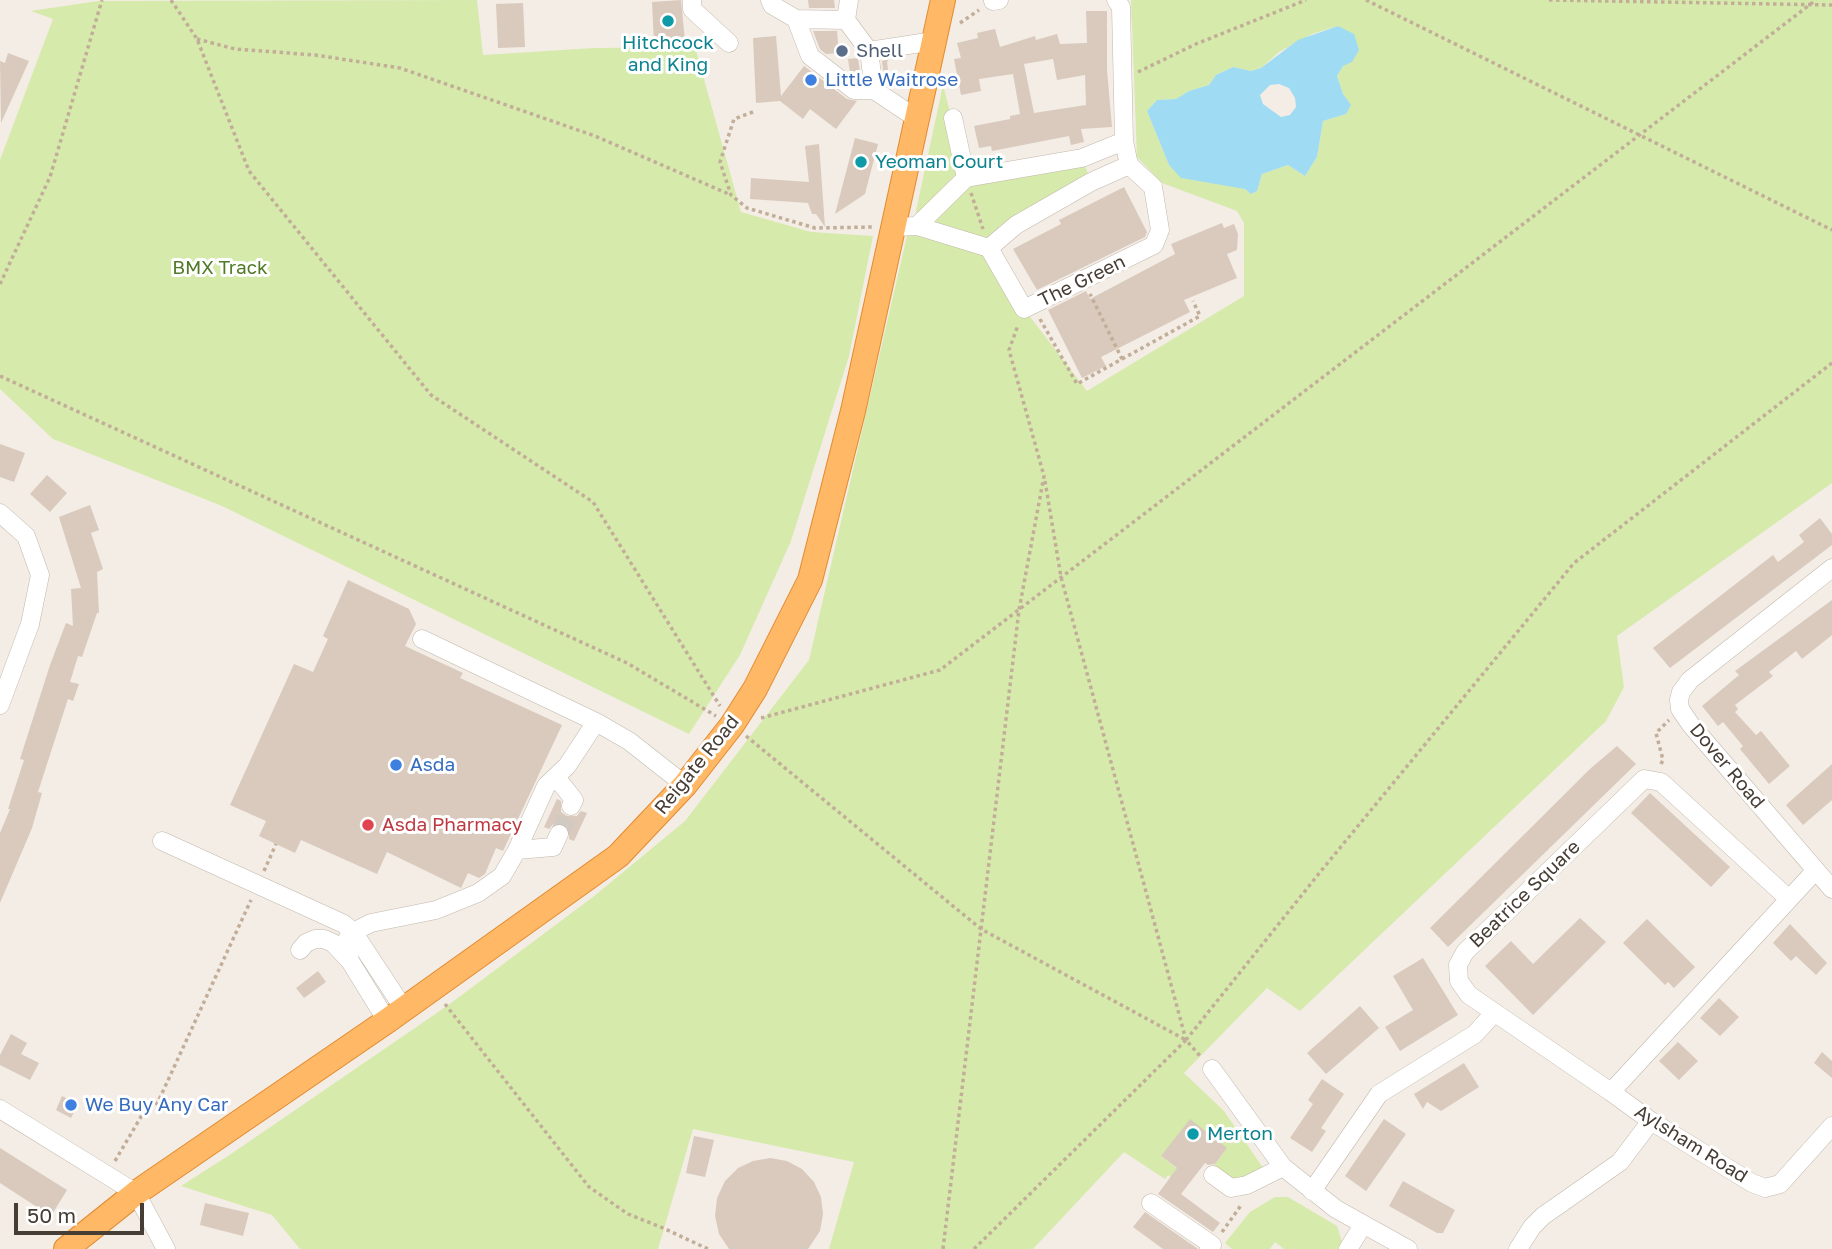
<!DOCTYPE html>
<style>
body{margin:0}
#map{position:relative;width:1832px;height:1249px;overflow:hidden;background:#f3ede5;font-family:"Golos Text",sans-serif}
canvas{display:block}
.scale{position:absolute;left:14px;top:1203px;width:130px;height:32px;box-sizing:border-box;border:4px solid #463d35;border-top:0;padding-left:9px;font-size:21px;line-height:24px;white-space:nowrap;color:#463d35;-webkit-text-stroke:5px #fff;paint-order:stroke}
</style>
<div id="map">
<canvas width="1832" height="1249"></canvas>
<div class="scale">50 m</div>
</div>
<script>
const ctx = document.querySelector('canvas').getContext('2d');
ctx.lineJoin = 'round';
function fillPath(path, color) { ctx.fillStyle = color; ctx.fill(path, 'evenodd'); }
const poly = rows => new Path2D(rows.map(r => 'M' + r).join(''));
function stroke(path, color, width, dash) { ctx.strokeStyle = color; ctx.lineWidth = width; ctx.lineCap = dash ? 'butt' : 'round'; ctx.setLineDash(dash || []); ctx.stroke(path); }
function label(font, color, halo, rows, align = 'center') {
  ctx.font = font + ' "Golos Text",sans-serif'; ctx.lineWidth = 6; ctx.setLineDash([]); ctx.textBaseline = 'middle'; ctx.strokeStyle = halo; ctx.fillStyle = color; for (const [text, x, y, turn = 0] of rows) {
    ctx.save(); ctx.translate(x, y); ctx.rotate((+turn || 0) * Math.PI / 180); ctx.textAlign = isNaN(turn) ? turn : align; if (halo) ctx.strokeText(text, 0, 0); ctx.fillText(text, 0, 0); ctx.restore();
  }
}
fillPath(poly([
 [477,0,483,55,594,48,695,47,741,212,811,232,873,236,849,356,791,541,740,655,689,734,222,506,53,439,0,389,0,160,53,19,31,11,98,1],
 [1131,0,1832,0,1832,483,1617,636,1624,687,1606,721,1300,1011,1267,988,1184,1073,1224,1111,1268,1175,1247,1185,1212,1168,1227,1148,1161,1156,1185,1175,1179,1183,1168,1175,1165,1179,1124,1152,1033,1249,829,1249,854,1162,693,1129,658,1249,300,1249,272,1215,181,1186,231,1154,447,1006,593,897,685,821,809,660,907,236,917,226,916,211,943,85,967,178,1082,158,1091,182,990,248,1024,309,1087,391,1244,296,1244,223,1237,211,1162,183,1137,157],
 [1338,26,1343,66,1337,76,1343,94,1346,114,1323,121,1317,157,1305,176,1288,165,1262,174,1257,191,1251,194,1245,189,1169,165,1147,111,1157,100,1176,99,1189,91,1209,85,1216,75,1233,67,1251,71,1261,68,1279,52,1312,34],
 [1275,1197,1288,1197,1337,1226,1342,1242,1338,1249,1284,1249,1275,1242,1270,1249,1232,1249,1225,1243,1250,1212]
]), '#d6eaac');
fillPath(poly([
 [1338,26,1354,34,1359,50,1352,62,1343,66,1337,76,1343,94,1351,105,1346,114,1323,121,1317,157,1305,176,1288,165,1262,174,1257,191,1251,194,1245,189,1181,178,1169,165,1147,111,1157,100,1176,99,1189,91,1209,85,1216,75,1233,67,1251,71,1261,68,1298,40],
 [1279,84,1289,88,1295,98,1296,107,1290,115,1281,117,1263,104,1260,95,1270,85]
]), '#9fdcf3');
fillPath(poly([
 [681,0,685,41,654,43,652,2],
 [808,0,834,0,835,8,809,8],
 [523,3,525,47,498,48,496,4],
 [1086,11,1107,11,1107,70,1112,127,1081,129,1084,142,1071,145,1069,136,992,151,991,146,979,148,974,126,1010,119,1010,116,1020,114,1013,74,979,79,981,91,961,95,954,59,961,58,957,43,978,38,977,33,995,29,1000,47,1035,36,1036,40,1057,34,1060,44,1087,43],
 [1053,59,1057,80,1085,75,1086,105,1034,113,1024,64],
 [813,31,837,31,839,53,826,54,820,49],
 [776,36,781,96,804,66,847,99,857,101,836,129,810,109,803,119,780,101,756,103,753,38],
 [8,53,29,61,1,123,0,61,5,63],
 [858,58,861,79,850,72,848,59],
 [889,59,887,62,889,78,884,79,882,61],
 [855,138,878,144,865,194,835,214],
 [819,144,825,227,816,214,812,214,808,203,750,199,751,178,809,182,805,146],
 [1124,187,1147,232,1145,237,1037,290,1013,249,1061,224,1059,220],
 [1222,223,1224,228,1234,224,1238,234,1237,250,1227,254,1237,278,1184,300,1190,312,1101,357,1106,366,1082,378,1048,310,1086,291,1090,299,1175,254,1171,244],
 [0,444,25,453,14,482,0,477],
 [47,475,67,493,50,512,30,494],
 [90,505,99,530,91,533,103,569,97,572,99,613,97,613,82,657,78,656,70,682,79,684,73,701,68,699,38,792,42,793,32,828,0,903,0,833,10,809,8,809,24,760,20,759,50,665,66,623,73,626,71,589,81,588,59,517],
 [1820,518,1832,534,1832,545,1670,668,1653,648,1773,555,1778,562,1804,542,1799,535],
 [348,580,409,609,416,624,405,646,463,673,460,678,562,725,503,851,496,848,485,874,479,878,468,873,461,888,387,852,377,874,301,840,295,853,259,836,266,821,230,805,294,664,313,672,328,639,323,636],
 [1832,600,1832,635,1802,659,1796,651,1769,672,1773,676,1735,705,1738,709,1735,712,1756,735,1761,731,1790,766,1769,784,1740,749,1743,746,1723,722,1718,726,1702,706,1739,675,1735,671],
 [1617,746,1636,764,1448,947,1430,928,1591,768],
 [1832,764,1832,800,1803,825,1786,805],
 [1650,793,1730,867,1711,887,1631,813],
 [557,799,561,801,561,812,567,816,577,816,581,811,587,813,574,841,569,839,569,828,563,823,553,824,549,829,544,827],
 [1580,918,1606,942,1533,1015,1485,966,1511,941,1533,964],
 [1647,919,1695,967,1674,988,1668,982,1665,985,1623,943],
 [1790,924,1827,963,1816,975,1796,956,1791,961,1773,943],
 [1423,958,1458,1015,1400,1051,1385,1027,1413,1010,1393,976],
 [318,971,326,982,304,998,296,988],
 [1719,998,1739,1017,1720,1036,1700,1018],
 [1360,1006,1379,1028,1326,1074,1307,1053],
 [11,1034,27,1043,21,1054,39,1063,30,1080,0,1065,0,1055],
 [1678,1042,1698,1061,1679,1080,1659,1061],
 [1822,1052,1832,1061,1832,1078,1814,1063],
 [1464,1063,1479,1087,1441,1111,1427,1102,1423,1109,1414,1094],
 [1322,1079,1344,1094,1321,1128,1326,1131,1312,1152,1290,1138,1313,1104,1308,1100],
 [62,1096,78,1104,71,1118,56,1110],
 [1190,1119,1227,1148,1215,1164,1208,1165,1205,1163,1181,1194,1220,1223,1213,1232,1158,1194,1177,1168,1161,1156],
 [1384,1119,1406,1134,1366,1191,1345,1176],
 [694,1136,714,1140,705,1177,686,1173],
 [0,1148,67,1190,51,1216,0,1183],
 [770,1158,787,1161,802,1169,814,1182,821,1197,823,1214,820,1231,808,1249,729,1249,719,1234,715,1216,717,1198,725,1181,738,1168,753,1161],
 [1403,1181,1455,1210,1443,1233,1437,1233,1389,1206],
 [205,1203,249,1213,243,1236,200,1225],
 [1145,1212,1198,1249,1163,1249,1133,1227]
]), '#d9cabd');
stroke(poly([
 [559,834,571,806]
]), '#d0cac2', 18, [18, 9]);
const minor = poly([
 [692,0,692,9,729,43],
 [770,0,772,5,796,19,846,20,849,0],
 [1116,0,1121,7,1124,141,1129,165,1153,187,1160,230,1154,245,1024,309,989,248,1016,225,1091,182,1129,165],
 [993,1,999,0],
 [796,19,810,56,854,90,874,90],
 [846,20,869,51],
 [916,118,874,90,869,51,934,41],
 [953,118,966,178],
 [917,226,989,248],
 [895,227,917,226,966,178,1082,158,1124,141],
 [0,513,26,536,40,575,30,624,0,705],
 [1832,568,1690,680,1681,692,1679,700,1680,709,1691,725,1832,889],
 [422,639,596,722,629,741,685,785],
 [556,777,574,800,571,806],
 [162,841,344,924,354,933,404,1009],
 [517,850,553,847,559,834],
 [1789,899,1661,782,1644,779,1465,952,1458,965,1459,981,1469,995,1611,1092,1816,870],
 [300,950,306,943,315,939,324,939,333,943,350,961,387,1021],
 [350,961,345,944,348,938,361,928,371,923,436,910,478,893,502,876,517,850,546,786,567,766,596,722],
 [1212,1069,1283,1167,1336,1209,1408,1249],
 [1611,1092,1651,1121,1752,1183,1765,1188,1780,1184,1832,1126],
 [0,1109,136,1193,166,1249],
 [1213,1175,1231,1188,1247,1185,1283,1167],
 [1312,1191,1379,1094,1475,1034,1494,1013],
 [1151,1203,1212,1245,1209,1249],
 [1348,1249,1363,1225],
 [1518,1249,1532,1227,1543,1216,1620,1162,1651,1121]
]);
const highway = poly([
 [66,1249,136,1193,387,1021,618,856,685,785,732,725,755,689,810,580,853,411,943,0]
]);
stroke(minor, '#c2b7ab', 19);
stroke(highway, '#e38a30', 26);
stroke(poly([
 [171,0,197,39,249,171,431,395,593,502,720,706],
 [1366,0,1832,230],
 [1549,0,1832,5],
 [960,23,979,10],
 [197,39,235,49,315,55,400,68,595,136,731,195],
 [1138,72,1196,44,1306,0],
 [753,112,734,119,720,162,731,195,747,208,815,228,874,227],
 [971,193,983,229],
 [0,284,50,177,102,0],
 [1040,319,1077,384,1122,359,1090,294],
 [1122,359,1200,316,1193,301],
 [0,376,627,663,716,716],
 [1045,481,1061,577,1186,1040],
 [761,718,940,670,1816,0],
 [746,736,981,929,1186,1040],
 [1661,764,1663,760,1656,733,1669,720],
 [264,871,276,844],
 [445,1004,589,1187,628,1214,663,1228,708,1249],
 [1186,1040,1321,871,1574,563,1832,363],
 [115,1161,142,1115,158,1102,251,900],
 [1222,1232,1242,1204],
 [943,1249,1019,610,1044,476,1009,350,1018,325],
 [974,1249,1186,1040,1200,1056]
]), '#c2ae98', 3.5, [3.5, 3.5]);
stroke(minor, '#fff', 18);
stroke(highway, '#ffb865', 24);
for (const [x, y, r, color] of [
 [668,21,7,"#0f9aa8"],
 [842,51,7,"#5c6f8a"],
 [811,80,7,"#3f7fe0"],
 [861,162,7,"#0f9aa8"],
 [396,765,7,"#3f7fe0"],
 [368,825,7,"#e0444e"],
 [71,1105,7,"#3f7fe0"],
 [1193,1134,7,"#0f9aa8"]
]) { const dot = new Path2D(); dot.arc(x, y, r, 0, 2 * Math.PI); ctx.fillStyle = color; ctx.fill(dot); stroke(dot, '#fff', 2.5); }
label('19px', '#0d838f', '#fff', [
 ["Hitchcock",668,43,"center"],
 ["and King",668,65,"center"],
 ["Yeoman Court",875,162],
 ["Merton",1207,1134]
], 'left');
label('19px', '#4e5e75', '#fff', [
 ["Shell",856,51]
], 'left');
label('19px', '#366cbe', '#fff', [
 ["Little Waitrose",825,80],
 ["Asda",410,765],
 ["We Buy Any Car",85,1105]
], 'left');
label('19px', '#517a26', '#fff', [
 ["BMX Track",220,268]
]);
label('19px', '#463d35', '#fff', [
 ["The Green",1082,281,-26],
 ["Reigate Road",697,765,-51],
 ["Dover Road",1727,766,50],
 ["Beatrice Square",1525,894,-44],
 ["Aylsham Road",1691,1144,32]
]);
label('19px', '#be3a42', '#fff', [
 ["Asda Pharmacy",382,825]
], 'left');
</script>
